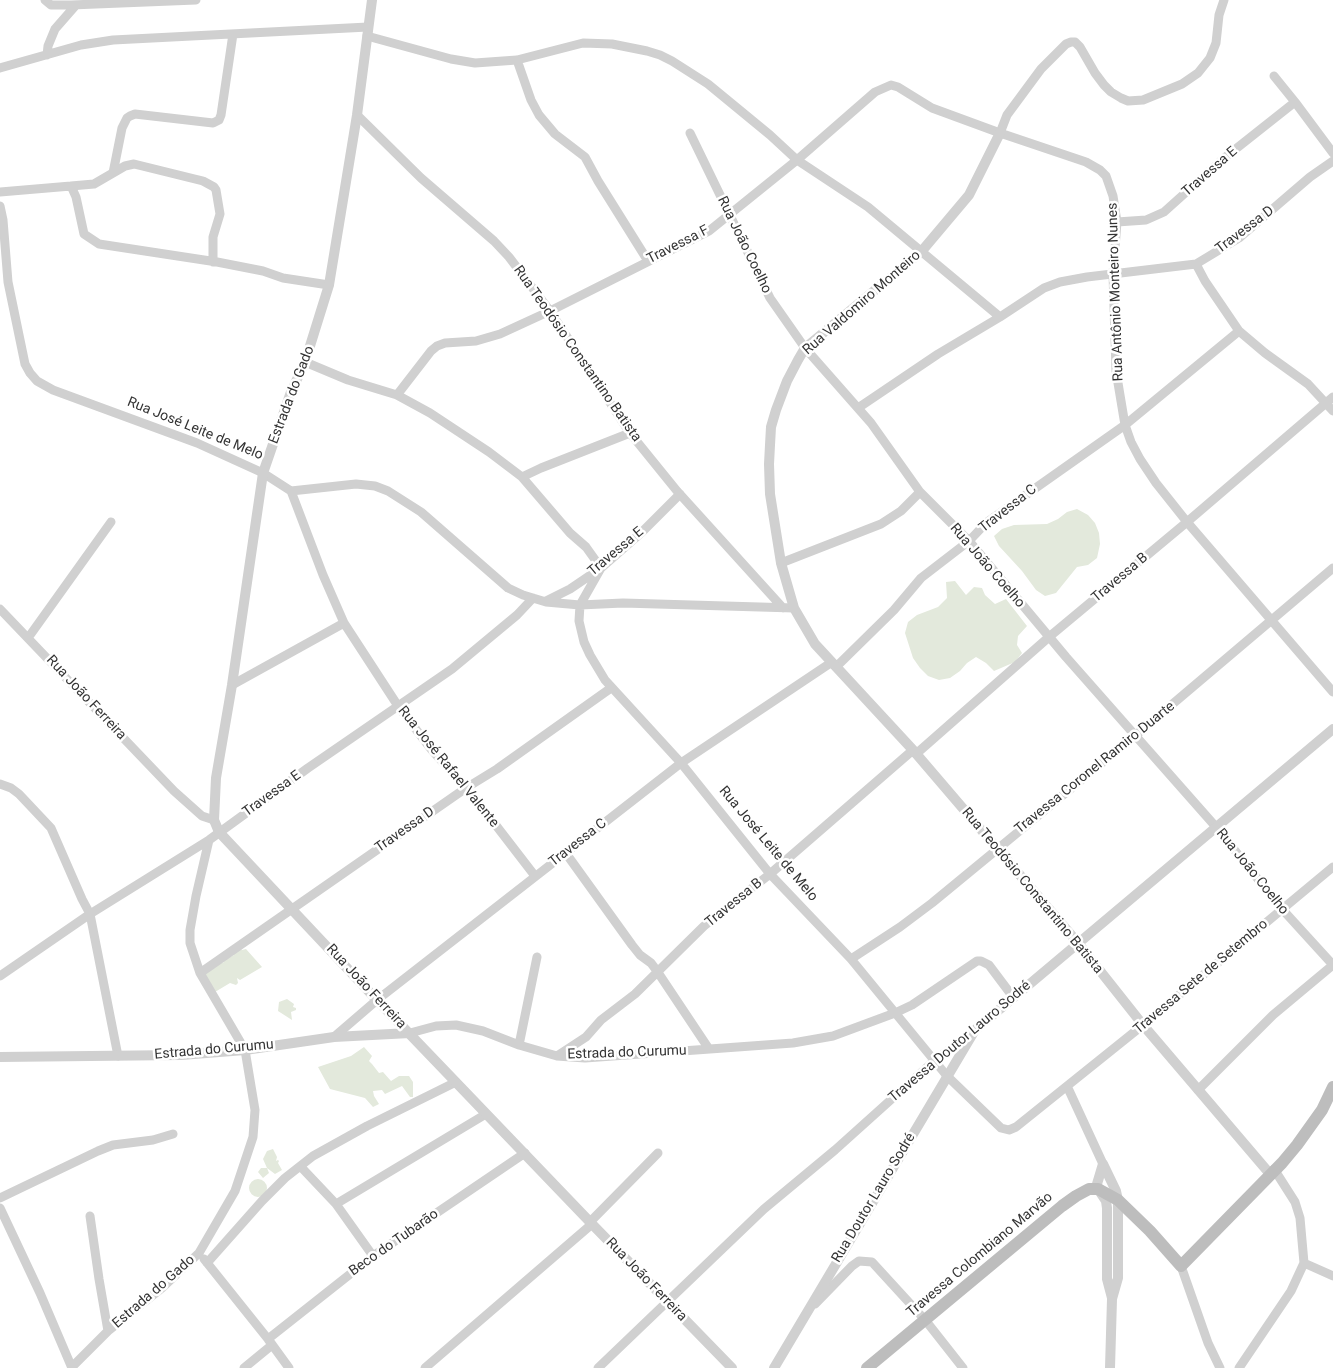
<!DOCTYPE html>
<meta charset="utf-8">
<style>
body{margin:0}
canvas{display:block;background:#fff}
</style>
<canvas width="1333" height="1368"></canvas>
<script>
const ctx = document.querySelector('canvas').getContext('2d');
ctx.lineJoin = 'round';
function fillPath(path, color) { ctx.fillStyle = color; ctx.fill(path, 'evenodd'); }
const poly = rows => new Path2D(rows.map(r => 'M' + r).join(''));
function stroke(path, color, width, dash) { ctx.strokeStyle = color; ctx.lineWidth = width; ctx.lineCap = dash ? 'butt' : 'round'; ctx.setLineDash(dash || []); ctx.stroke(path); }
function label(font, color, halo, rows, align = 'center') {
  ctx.font = font + ' Roboto,sans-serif'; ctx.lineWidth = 5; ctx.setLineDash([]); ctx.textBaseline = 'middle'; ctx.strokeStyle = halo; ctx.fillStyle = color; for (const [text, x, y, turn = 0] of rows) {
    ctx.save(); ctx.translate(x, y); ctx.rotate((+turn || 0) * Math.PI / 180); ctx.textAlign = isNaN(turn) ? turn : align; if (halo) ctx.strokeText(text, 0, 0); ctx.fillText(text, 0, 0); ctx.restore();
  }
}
fillPath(poly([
 [1077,509,1088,515,1095,523,1099,533,1100,544,1097,558,1088,565,1077,567,1056,593,1045,596,1036,590,1022,571,999,546,994,536,1002,529,1014,525,1047,524,1058,519,1067,512],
 [955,581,966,595,974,587,982,588,985,595,995,604,1006,599,1027,626,1018,636,1017,645,1022,653,1015,662,994,671,986,663,976,657,967,663,960,671,950,678,939,680,928,676,920,668,913,658,905,633,908,622,917,615,938,607,947,598,946,582],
 [239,948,242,950,246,949,262,967,240,980,237,978,238,983,236,985,230,983,215,992,204,974,218,963,223,963,225,960,234,955,233,952],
 [287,999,294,1004,293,1007,296,1008,296,1010,291,1012,292,1020,278,1011,279,1002],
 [364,1047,372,1056,369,1061,372,1064,379,1073,383,1072,391,1081,399,1076,409,1076,413,1082,413,1097,410,1097,402,1086,385,1094,382,1090,373,1091,374,1096,379,1104,373,1107,365,1098,330,1089,318,1067,351,1056],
 [273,1149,277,1157,276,1161,278,1160,279,1161,278,1163,282,1170,275,1174,267,1168,269,1173,263,1178,258,1172,261,1168,267,1168,263,1159,267,1151],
 '249 1188a9 9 0 1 1 18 0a9 9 0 1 1-18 0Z'
]), '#e3e9dc');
stroke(poly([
 [45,0,51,5,71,5,196,0],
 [367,36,451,59,475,63,517,60,583,43,612,44,647,51,660,55,672,61,708,84,770,135,797,160,868,207,1000,317],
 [47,55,48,46,55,29,76,5],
 [517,60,531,100,539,115,555,134,585,157,598,181,648,261],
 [0,68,81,45,113,40,368,27],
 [1274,76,1295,102,1333,153],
 [357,115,421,178,494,241,509,257,550,311,630,433,677,491,783,608],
 [690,133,770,298,805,348,871,423,920,492,969,541,1066,657,1216,827,1282,909,1333,965],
 [1000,133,1007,115,1041,69,1066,44,1071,42,1075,42,1080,47,1095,73,1104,85,1111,92,1121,98,1128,101,1143,100,1182,84,1198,73,1210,58,1216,43,1219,15,1224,0],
 [113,173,122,128,127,118,130,116,135,114,213,123,219,120,221,115,233,34],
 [71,186,94,184,125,166,134,164,203,181,214,187,216,190,220,214,213,237,213,262],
 [0,192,71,186,76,197,84,234,99,244,217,262,263,271,283,278,329,285],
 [0,206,3,220,8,282,25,364,30,373,37,381,53,390,197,443,263,473,291,491,356,484,375,486,388,491,421,512,508,588,523,595,546,602,580,605,623,603,794,608],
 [1117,222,1146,220,1164,212,1223,159,1295,102],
 [1196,264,1205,281,1239,331,1265,353,1308,384,1333,411],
 [305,362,348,380,397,395,430,413,489,452,522,477,570,533,586,547,601,568],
 [397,395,431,351,437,346,445,343,476,341,500,334,550,311,709,231,797,160,875,92,891,85,898,87,932,108,1000,133,1086,162,1100,170,1106,176,1113,196,1117,222,1113,274,1116,371,1125,425,1131,442,1140,459,1156,483,1187,522,1333,692],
 [858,408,938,354,1000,317,1044,288,1060,282,1087,277,1196,264,1239,238,1310,177,1333,161],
 [522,477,541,468,630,433],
 [291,491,323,575,344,623,398,706,431,749,478,802,535,876],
 [781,563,881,524,901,511,920,492],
 [601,568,580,605,579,621,584,642,590,655,605,680,681,763,770,874,851,959,947,1076,1001,1128,1009,1130,1016,1127,1143,1025,1333,867],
 [546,601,570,589,601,568,642,532,680,494],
 [0,609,174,791,202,816,214,820],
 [28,638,111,522],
 [836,667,894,610,921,578,969,541,986,523,1125,425,1239,331],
 [232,685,344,623],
 [916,754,1049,637,1187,522,1333,397],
 [0,784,11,788,19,794,51,828,82,899,90,914,118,1056],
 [565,852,632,945,640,955,651,963,657,971,709,1049],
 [851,959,900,927,932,903,1136,735,1333,568],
 [200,973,466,788,497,769,611,688],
 [0,976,90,914,209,840,308,768,452,669,517,615,533,598],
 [410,1033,436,1026,456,1025,483,1031,519,1045,557,1056,585,1058,793,1043,833,1036,895,1013,912,1005,977,961,981,961,989,965,1013,997],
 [334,1037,377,1000,681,763,832,662],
 [519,1045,537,957],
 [557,1056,586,1037,601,1020,635,994,704,926,770,874,913,750],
 [1067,1086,1103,1164],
 [1198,1090,1273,1015,1333,965],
 [301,1167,336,1204,486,1114],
 [0,1198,98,1151,113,1145,153,1140,173,1134],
 [336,1204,373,1256],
 [0,1208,40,1293,72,1368],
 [90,1216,99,1279,108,1331],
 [590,1222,658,1153],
 [204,1259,268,1339,289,1368],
 [207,1263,262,1201,285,1178,313,1156,367,1126,456,1082],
 [1304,1263,1333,1276],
 [1181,1266,1208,1343,1220,1368],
 [815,1304,852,1266,859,1261,872,1262,926,1321,963,1368],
 [268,1339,373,1256,525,1153],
 [72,1367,108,1331,162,1288,199,1253,235,1191,253,1137,255,1110,245,1050,200,973,190,943,190,930,196,896,209,840],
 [244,1368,272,1345],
 [425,1368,592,1224],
 [598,1368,764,1209,835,1150,934,1061,975,1030],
 [1239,1368,1291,1291,1304,1263,1300,1218,1295,1202,1274,1169]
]), '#d0d0d0', 9);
stroke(poly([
 [372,0,357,115,329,285,305,362,291,392,263,473,232,685,216,778,214,820,219,832,377,1000,590,1222,732,1368],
 [1000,133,969,195,921,252,805,348,798,360,787,381,776,410,771,427,770,445,769,464,770,494,781,563,794,608,815,644,913,750,1078,943,1143,1025,1270,1174],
 [0,1057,181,1055,245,1050,334,1037,410,1033],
 [1103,1164,1116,1191,1118,1200,1118,1278,1112,1299,1110,1368],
 [1103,1164,1097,1184,1098,1189,1106,1201,1107,1208,1107,1279,1112,1298],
 [774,1368,975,1030,1333,729]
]), '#d0d0d0', 10);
stroke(poly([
 [867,1368,1062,1206,1076,1196,1089,1189,1098,1189,1118,1200,1150,1231,1181,1266,1282,1163,1297,1145,1322,1110,1333,1087]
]), '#bdbdbd', 12);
label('14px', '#333', '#fff', [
 ["Travessa E",1210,172,-41],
 ["Travessa D",1245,230,-37],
 ["Travessa F",678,245,-27],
 ["Rua João Coelho",744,245,64],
 ["Rua Antônio Monteiro Nunes",1116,292,-92],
 ["Rua Valdomiro Monteiro",862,303,-41],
 ["Rua Teodósio Constantino Batista",577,354,55],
 ["Estrada do Gado",292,395,-69],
 ["Rua José Leite de Melo",195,429,22],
 ["Travessa C",1008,509,-38],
 ["Travessa E",616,552,-40],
 ["Rua João Coelho",987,566,49],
 ["Travessa B",1120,578,-40],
 ["Rua João Ferreira",86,698,47],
 ["Rua José Rafael Valente",448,767,51],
 ["Travessa Coronel Ramiro Duarte",1095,768,-39],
 ["Travessa E",272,794,-36],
 ["Travessa D",405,830,-35],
 ["Travessa C",578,843,-38],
 ["Rua José Leite de Melo",768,844,50],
 ["Rua João Coelho",1252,872,51],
 ["Rua Teodósio Constantino Batista",1032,891,50],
 ["Travessa B",734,903,-39],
 ["Travessa Sete de Setembro",1201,977,-40],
 ["Rua João Ferreira",366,987,47],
 ["Travessa Doutor Lauro Sodré",960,1042,-40],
 ["Estrada do Curumu",214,1050,-5],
 ["Estrada do Curumu",627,1053,-2],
 ["Rua Doutor Lauro Sodré",874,1198,-59],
 ["Beco do Tubarão",394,1243,-35],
 ["Travessa Colombiano Marvão",980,1255,-40],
 ["Rua João Ferreira",646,1280,46],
 ["Estrada do Gado",154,1292,-41]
]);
</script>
